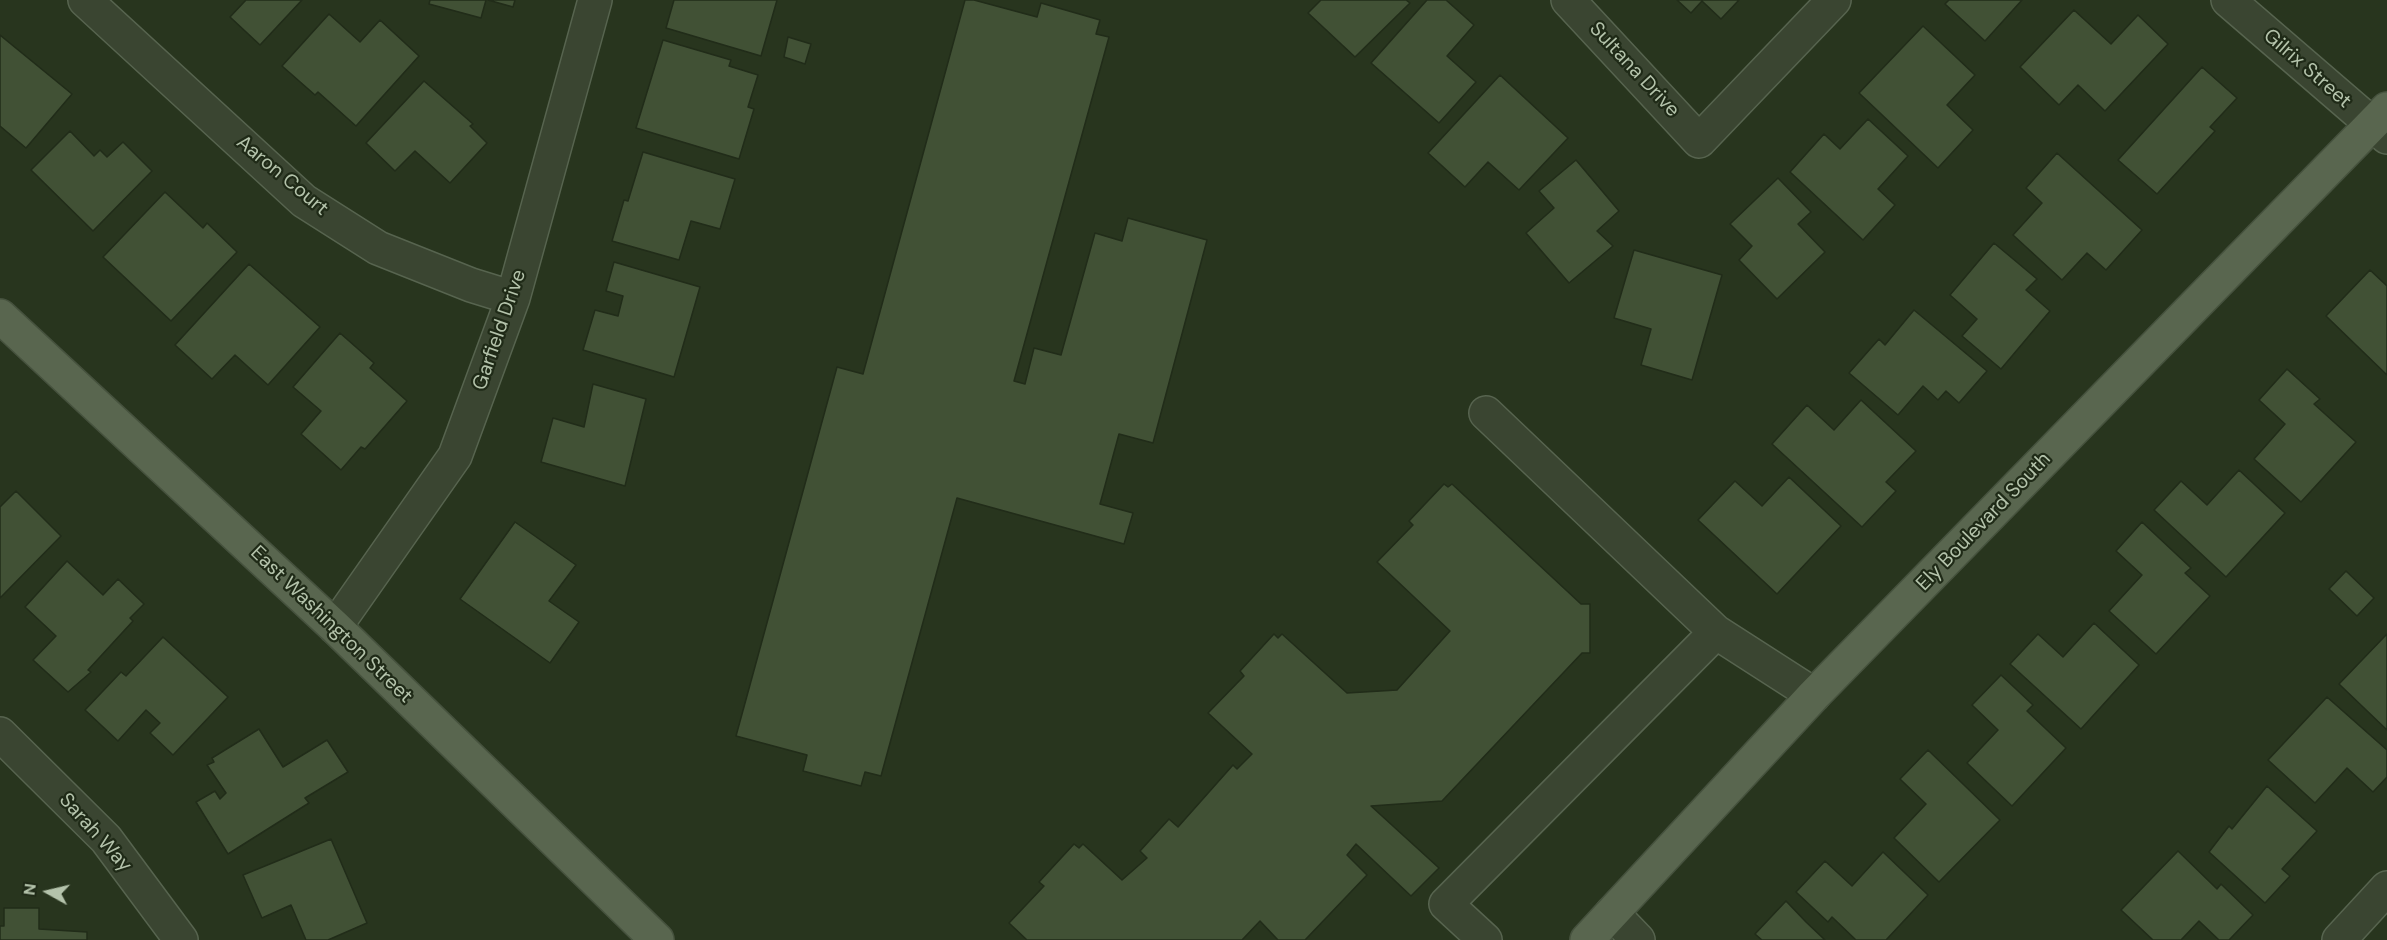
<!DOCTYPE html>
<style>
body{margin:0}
#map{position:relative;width:2387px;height:940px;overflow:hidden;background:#28351e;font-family:"DM Sans",sans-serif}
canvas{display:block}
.north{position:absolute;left:18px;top:862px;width:60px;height:60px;-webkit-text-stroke:4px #1f2a17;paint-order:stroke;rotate:278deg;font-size:16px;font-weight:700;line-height:24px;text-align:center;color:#b4c3ab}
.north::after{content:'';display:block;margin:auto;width:21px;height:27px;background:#b4c3ab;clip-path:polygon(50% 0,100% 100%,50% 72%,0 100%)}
</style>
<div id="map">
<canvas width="2387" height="940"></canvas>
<div class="north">N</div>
</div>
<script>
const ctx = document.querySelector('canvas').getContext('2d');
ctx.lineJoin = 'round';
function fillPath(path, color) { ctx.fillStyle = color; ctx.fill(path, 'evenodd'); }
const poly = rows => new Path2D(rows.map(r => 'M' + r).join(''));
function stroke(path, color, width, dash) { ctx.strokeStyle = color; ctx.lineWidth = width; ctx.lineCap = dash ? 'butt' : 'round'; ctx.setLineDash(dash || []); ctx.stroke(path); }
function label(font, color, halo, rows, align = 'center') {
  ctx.font = font + ' "DM Sans",sans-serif'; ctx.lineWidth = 4.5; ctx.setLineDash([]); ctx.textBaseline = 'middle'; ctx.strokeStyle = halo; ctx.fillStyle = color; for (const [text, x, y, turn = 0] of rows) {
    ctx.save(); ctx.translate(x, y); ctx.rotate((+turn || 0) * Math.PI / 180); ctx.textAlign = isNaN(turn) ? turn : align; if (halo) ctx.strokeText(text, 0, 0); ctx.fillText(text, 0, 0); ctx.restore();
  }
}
const building = poly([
 [246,0,302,0,260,45,230,17,246,0],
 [430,0,486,0,481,18,429,4,430,0],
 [488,0,515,0,513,7,488,0],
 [674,0,777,0,761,56,666,28,674,0],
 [965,0,974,0,1037,17,1041,3,1100,20,1096,34,1109,37,1014,381,1025,384,1034,348,1061,355,1095,233,1122,241,1128,218,1207,240,1153,443,1119,434,1100,504,1133,513,1124,544,957,498,881,776,865,772,861,786,803,771,807,755,736,736,837,367,863,374,965,0],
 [1321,0,1406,0,1410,3,1355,57,1308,13,1321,0],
 [1427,0,1446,0,1474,25,1447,56,1476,82,1439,123,1371,63,1427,0],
 [1677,0,1739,0,1721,19,1702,1,1691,13,1677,0],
 [1949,0,2022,0,1985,41,1945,4,1949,0],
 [2074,10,2111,44,2138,15,2168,44,2105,111,2078,85,2059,105,2020,67,2074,10],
 [329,14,360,42,380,20,419,56,356,126,318,92,315,95,282,66,329,14],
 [1923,26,1975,75,1947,105,1973,130,1938,168,1859,93,1923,26],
 [0,35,72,94,26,148,0,126,0,35],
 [788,37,811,44,805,64,784,57,788,37],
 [663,40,731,60,729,66,758,75,748,107,754,109,739,159,636,128,663,40],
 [2202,67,2237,98,2210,127,2215,131,2157,194,2118,160,2202,67],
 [1500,75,1568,138,1519,190,1488,162,1465,187,1428,153,1500,75],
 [424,81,473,124,470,126,487,143,450,183,415,151,395,171,366,143,424,81],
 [1868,119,1908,156,1878,189,1895,205,1863,240,1790,172,1824,134,1840,149,1868,119],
 [70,131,94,156,100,150,107,157,123,142,152,171,93,231,31,170,70,131],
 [643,152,735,179,720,229,691,221,679,260,612,241,624,200,628,201,643,152],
 [2057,153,2142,230,2106,270,2087,253,2062,280,2013,235,2042,203,2026,188,2057,153],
 [1576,160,1619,211,1597,231,1613,246,1569,283,1526,233,1554,208,1539,191,1576,160],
 [1778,178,1811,212,1798,224,1825,252,1777,299,1739,260,1752,246,1730,224,1778,178],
 [165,192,203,228,207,223,237,252,171,321,103,257,165,192],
 [1994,243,2037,279,2026,290,2050,311,2001,369,1962,336,1977,319,1950,295,1994,243],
 [1634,250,1722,275,1692,380,1641,365,1651,329,1614,318,1634,250],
 [614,262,700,287,674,377,583,350,595,310,618,316,623,296,606,291,614,262],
 [249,264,320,327,268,385,235,355,212,379,175,345,249,264],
 [2370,270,2387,286,2387,375,2326,316,2370,270],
 [1914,310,1987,371,1959,403,1946,391,1938,400,1923,386,1898,415,1849,373,1879,339,1885,345,1914,310],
 [340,333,374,363,370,368,407,401,365,449,361,447,341,470,301,434,321,411,293,387,340,333],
 [2287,369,2320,399,2314,404,2356,442,2301,502,2254,459,2285,424,2259,400,2287,369],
 [593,384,646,399,625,486,541,462,553,418,584,427,593,384],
 [1861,400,1916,451,1886,482,1896,491,1862,527,1772,444,1807,405,1834,430,1861,400],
 [2239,470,2285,513,2226,577,2154,510,2181,481,2207,505,2239,470],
 [1789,477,1841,526,1777,594,1698,520,1735,481,1762,506,1789,477],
 [1444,484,1448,487,1452,484,1581,604,1590,604,1590,653,1582,653,1442,801,1371,806,1439,868,1411,896,1356,844,1347,855,1367,875,1305,940,1278,940,1260,921,1242,940,1027,940,1009,923,1044,886,1039,882,1074,844,1079,848,1083,844,1122,880,1147,858,1140,851,1169,819,1178,827,1233,765,1237,769,1252,754,1208,713,1244,676,1240,671,1274,634,1278,638,1282,634,1347,693,1397,690,1450,631,1377,562,1413,525,1409,521,1444,484],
 [16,491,61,536,0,598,0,507,16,491],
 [515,522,576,565,549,601,579,622,550,663,460,599,515,522],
 [2142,522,2191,568,2185,573,2210,596,2156,654,2109,611,2142,575,2116,551,2142,522],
 [67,561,103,595,118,579,144,604,130,618,133,621,88,670,91,672,68,692,33,660,56,636,25,607,67,561],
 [2346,571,2374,598,2357,616,2329,589,2346,571],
 [2094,623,2139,665,2081,729,2010,664,2038,634,2063,657,2094,623],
 [2387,634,2387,730,2339,684,2387,634],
 [163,637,228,697,173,755,150,733,160,723,146,710,118,741,85,710,121,672,126,676,163,637],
 [2001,675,2033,705,2027,711,2066,748,2012,806,1967,763,1998,730,1972,705,2001,675],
 [2327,697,2387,750,2387,777,2373,792,2347,768,2315,803,2268,760,2327,697],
 [259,729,283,767,327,740,348,772,305,798,309,803,228,854,196,802,215,791,220,799,226,793,207,765,214,762,212,758,259,729],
 [1928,750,2000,820,1939,882,1894,838,1926,804,1900,779,1928,750],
 [2267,786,2317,831,2282,869,2290,876,2265,903,2209,852,2229,826,2232,829,2267,786],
 [331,839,367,923,328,940,306,940,291,905,262,918,243,875,331,839],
 [2178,851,2217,889,2221,884,2253,915,2229,940,2219,940,2199,921,2181,940,2153,940,2121,910,2178,851],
 [1883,852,1928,895,1886,940,1856,940,1832,917,1828,922,1796,892,1825,861,1852,886,1883,852],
 [1786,901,1806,922,1825,940,1762,940,1755,934,1786,901],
 [4,908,39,908,39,929,87,932,87,940,0,940,0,926,4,926,4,908]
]);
fillPath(building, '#415135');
stroke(building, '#212c19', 1.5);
const minor = poly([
 [85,0,304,201,378,248,471,285,513,298],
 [1568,0,1699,141,1834,0],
 [2228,0,2387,137],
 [1486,413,1716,632],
 [335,627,455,456,513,298,595,0],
 [0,734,106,839,181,940],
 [1612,913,1638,940],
 [1485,940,1446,904,1716,632,1814,695],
 [2339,940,2387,888]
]);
const major = poly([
 [0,316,335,627,657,940],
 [1587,940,1814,695,2387,109]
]);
stroke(minor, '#57644f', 36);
stroke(major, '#46523e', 36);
stroke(minor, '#3a4531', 33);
stroke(major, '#59664f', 33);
label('20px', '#b4c3ab', '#1f2a17', [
 ["Gilrix Street",2307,69,41],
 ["Sultana Drive",1634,70,47],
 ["Aaron Court",282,176,40],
 ["Garfield Drive",500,330,-71],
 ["Ely Boulevard South",1984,522,-46],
 ["East Washington Street",331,625,44],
 ["Sarah Way",95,833,48]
]);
</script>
